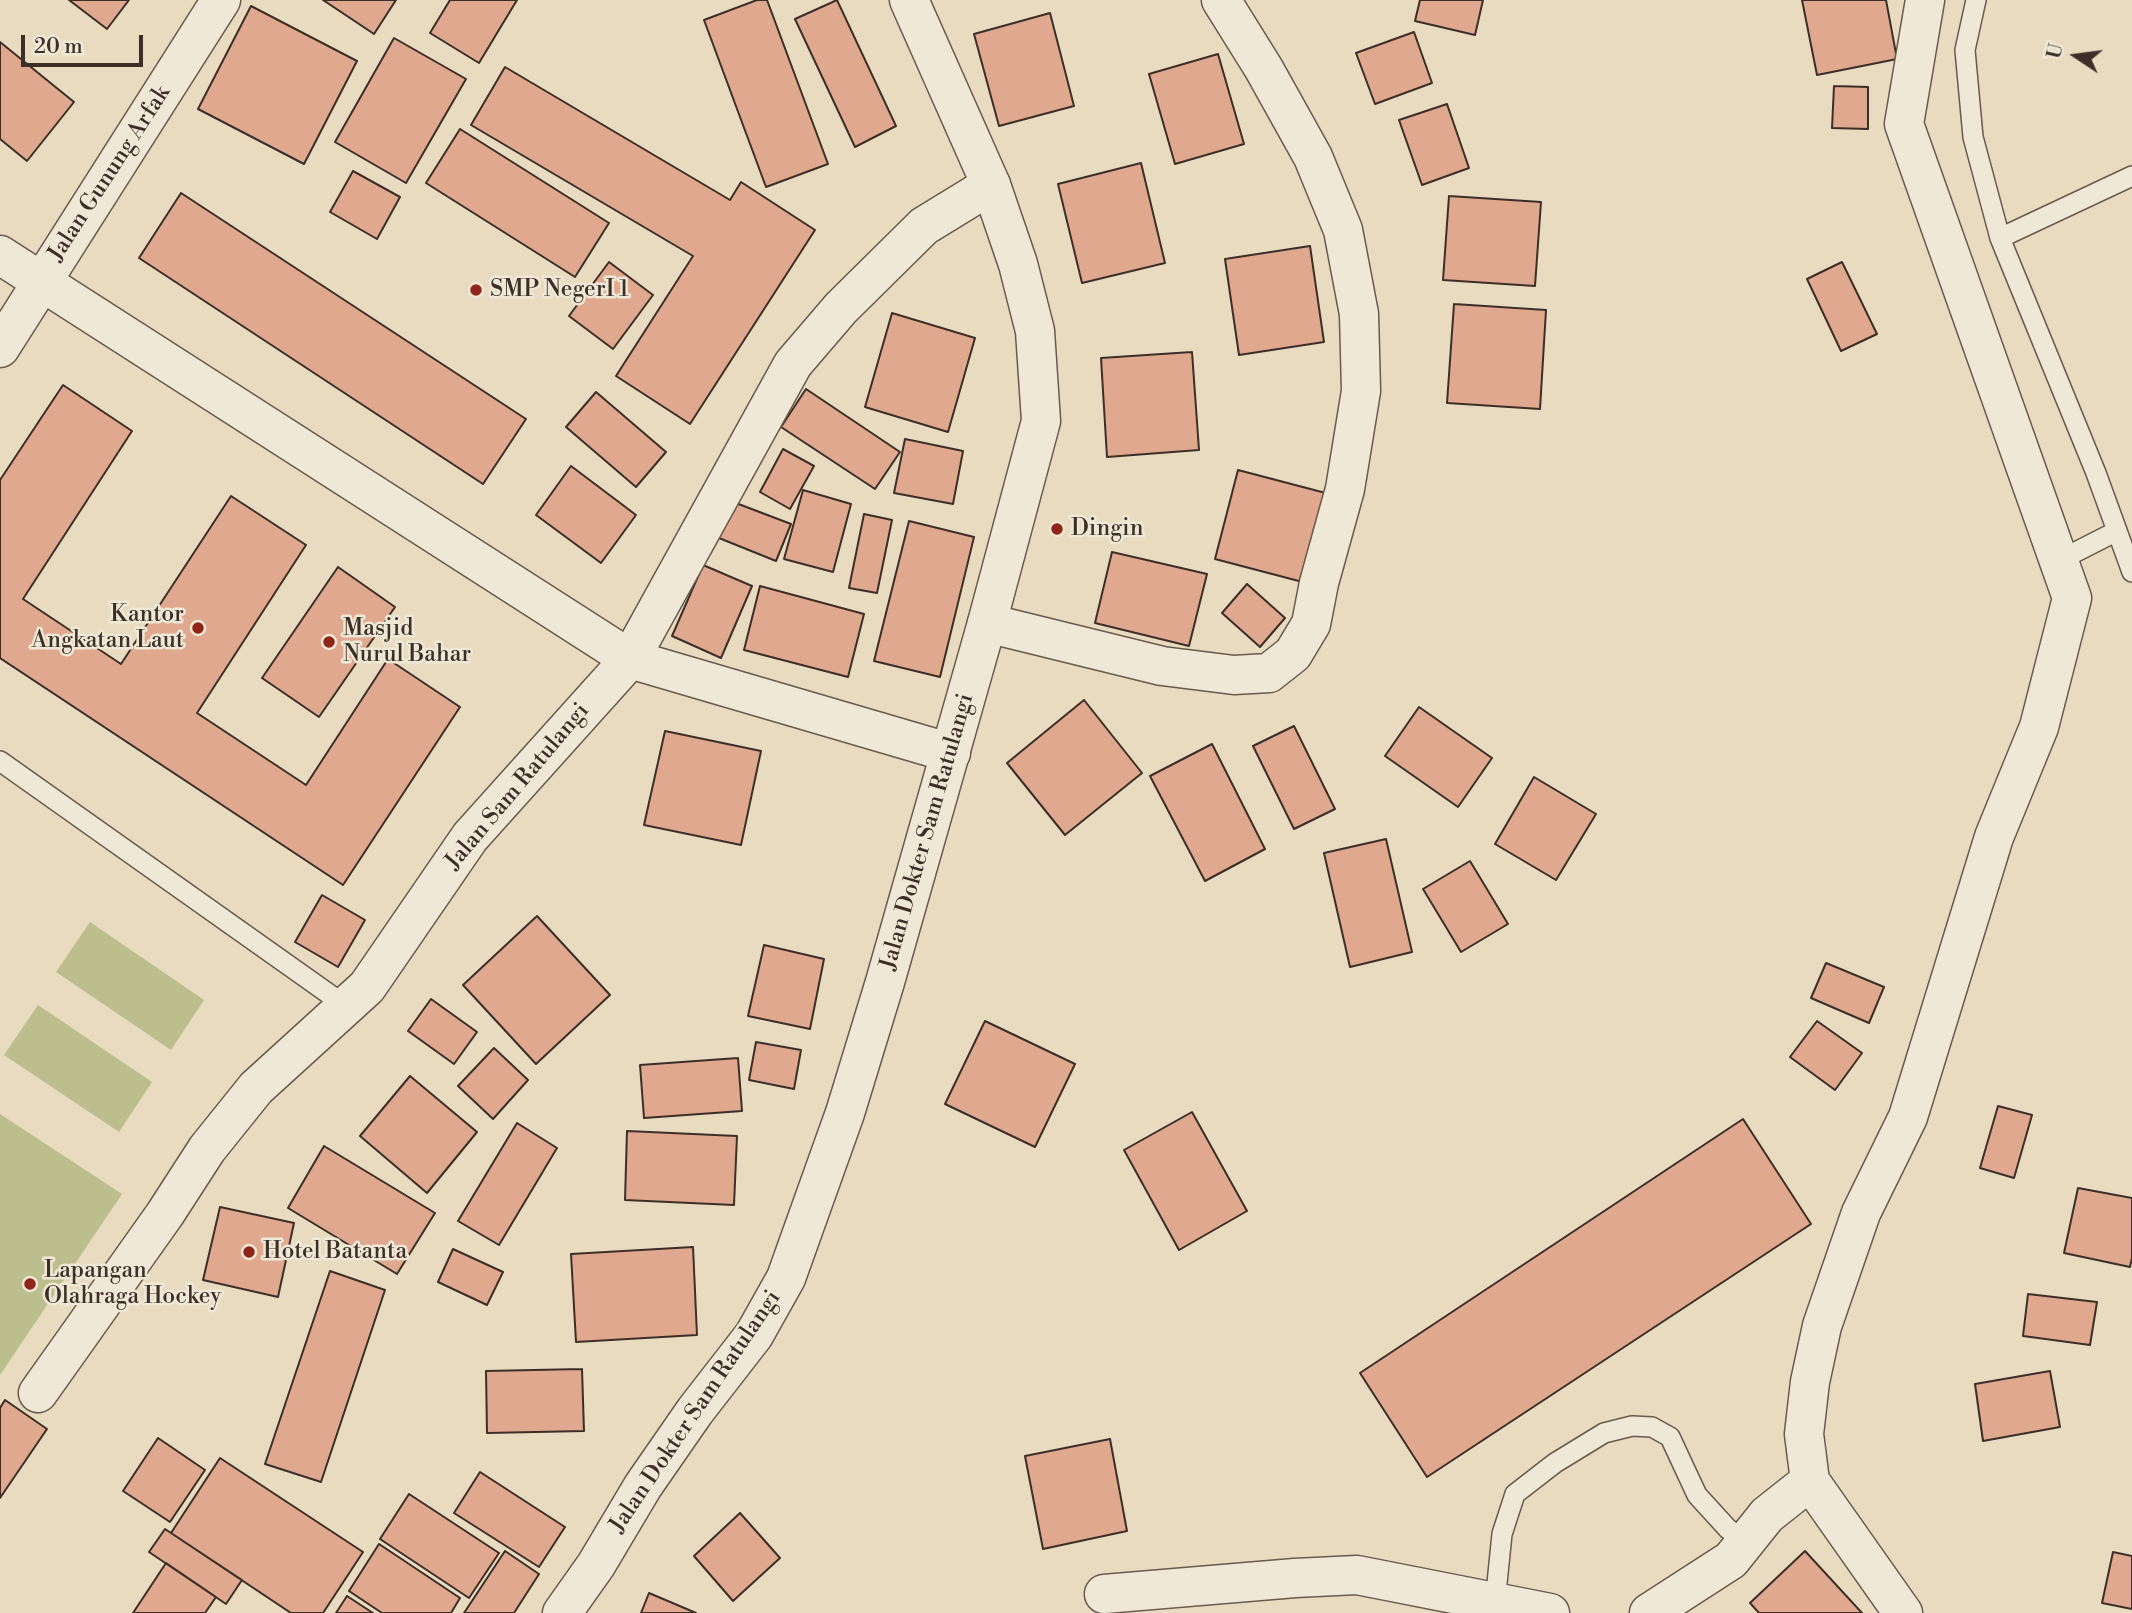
<!DOCTYPE html>
<style>
body{margin:0}
#map{position:relative;width:2132px;height:1613px;overflow:hidden;background:#e8dbc0;font-family:"Libre Bodoni",serif}
canvas{display:block}
.north{position:absolute;left:2041px;top:21px;width:70px;height:70px;-webkit-text-stroke:5px #f0e8d6;paint-order:stroke;rotate:283deg;font-size:19px;font-weight:700;line-height:28px;text-align:center;color:#3d2f27}
.north::after{content:'';display:block;margin:auto;width:24px;height:32px;background:#3d2f27;clip-path:polygon(50% 0,100% 100%,50% 72%,0 100%)}
.scale{position:absolute;left:21px;top:35px;width:122px;height:32px;box-sizing:border-box;border:4px solid #3d2f27;border-top:0;padding-left:9px;font-size:21px;line-height:24px;white-space:nowrap;color:#3d2f27;-webkit-text-stroke:5px #f0e8d6;paint-order:stroke}
</style>
<div id="map">
<canvas width="2132" height="1613"></canvas>
<div class="north">U</div>
<div class="scale">20 m</div>
</div>
<script>
const ctx = document.querySelector('canvas').getContext('2d');
ctx.lineJoin = 'round';
function fillPath(path, color) { ctx.fillStyle = color; ctx.fill(path, 'evenodd'); }
const poly = rows => new Path2D(rows.map(r => 'M' + r).join(''));
function stroke(path, color, width, dash) { ctx.strokeStyle = color; ctx.lineWidth = width; ctx.lineCap = dash ? 'butt' : 'round'; ctx.setLineDash(dash || []); ctx.stroke(path); }
function label(font, color, halo, rows, align = 'center') {
  ctx.font = font + ' "Libre Bodoni",serif'; ctx.lineWidth = 5; ctx.setLineDash([]); ctx.textBaseline = 'middle'; ctx.strokeStyle = halo; ctx.fillStyle = color; for (const [text, x, y, turn = 0] of rows) {
    ctx.save(); ctx.translate(x, y); ctx.rotate((+turn || 0) * Math.PI / 180); ctx.textAlign = isNaN(turn) ? turn : align; if (halo) ctx.strokeText(text, 0, 0); ctx.fillText(text, 0, 0); ctx.restore();
  }
}
fillPath(poly([
 [90,922,204,1000,171,1050,56,972],
 [38,1005,152,1082,119,1132,4,1055],
 [0,1114,122,1194,0,1375]
]), '#bcbe8e');
const building = poly([
 [69,0,129,0,107,29,69,0],
 [323,0,396,0,374,34,323,0],
 [450,0,517,0,479,63,430,33,450,0],
 [757,0,767,0,828,164,766,187,704,20,757,0],
 [837,0,896,126,855,147,795,19,837,0],
 [1420,0,1483,0,1475,35,1415,21,1420,0],
 [1802,0,1886,0,1897,59,1817,75,1802,0],
 [251,6,357,61,304,164,198,109,251,6],
 [1050,13,1074,106,999,126,974,34,1050,13],
 [1414,32,1432,83,1375,104,1356,53,1414,32],
 [394,38,466,79,406,183,335,142,394,38],
 [0,42,74,102,27,161,0,139,0,42],
 [1218,54,1244,144,1175,164,1149,74,1218,54],
 [505,67,730,200,741,182,815,230,690,424,616,376,693,256,471,125,505,67],
 [1834,86,1868,87,1868,129,1832,128,1834,86],
 [1447,104,1469,168,1422,185,1399,120,1447,104],
 [460,129,609,223,575,277,426,183,460,129],
 [1141,163,1165,263,1082,283,1058,184,1141,163],
 [353,171,400,197,377,239,330,212,353,171],
 [181,193,526,419,483,484,139,258,181,193],
 [1449,196,1541,202,1535,286,1443,280,1449,196],
 [1310,246,1324,342,1239,355,1225,259,1310,246],
 [609,262,653,295,613,349,569,316,609,262],
 [1842,262,1877,334,1841,351,1807,279,1842,262],
 [1454,304,1546,310,1540,409,1447,403,1454,304],
 [892,313,975,338,948,432,865,407,892,313],
 [1192,352,1199,450,1107,457,1101,358,1192,352],
 [63,385,132,431,23,599,121,664,231,496,306,545,197,713,306,785,388,659,460,707,343,885,0,658,0,480,63,385],
 [806,389,900,452,875,489,781,427,806,389],
 [596,392,666,452,636,487,566,427,596,392],
 [905,439,963,451,953,504,894,493,905,439],
 [783,449,814,466,790,509,760,492,783,449],
 [571,466,636,515,601,563,536,515,571,466],
 [1238,470,1337,496,1314,585,1215,559,1238,470],
 [803,490,851,504,833,572,784,559,803,490],
 [728,500,791,524,776,561,714,536,728,500],
 [864,514,892,520,877,593,849,588,864,514],
 [909,521,974,537,940,677,874,661,909,521],
 [1112,552,1207,574,1189,646,1095,623,1112,552],
 [703,565,752,586,721,658,672,636,703,565],
 [338,567,395,607,319,717,262,678,338,567],
 [1247,584,1285,618,1260,647,1222,613,1247,584],
 [760,586,864,614,848,677,744,650,760,586],
 [1084,700,1142,773,1065,835,1007,763,1084,700],
 [1419,707,1492,758,1458,807,1385,756,1419,707],
 [1294,726,1335,809,1294,829,1253,746,1294,726],
 [665,731,761,751,741,845,644,825,665,731],
 [1212,744,1265,849,1205,881,1150,776,1212,744],
 [1534,777,1596,814,1556,880,1495,844,1534,777],
 [1386,839,1412,952,1350,967,1324,853,1386,839],
 [1470,861,1508,924,1461,952,1423,889,1470,861],
 [322,895,365,920,338,967,295,942,322,895],
 [537,916,610,995,536,1064,463,985,537,916],
 [764,945,824,959,810,1029,748,1016,764,945],
 [1826,963,1884,987,1869,1023,1811,998,1826,963],
 [431,999,477,1032,454,1064,408,1031,431,999],
 [985,1021,1075,1064,1035,1147,945,1104,985,1021],
 [1817,1021,1862,1053,1835,1090,1790,1057,1817,1021],
 [756,1042,801,1050,794,1089,749,1080,756,1042],
 [494,1048,528,1080,493,1119,458,1086,494,1048],
 [738,1058,742,1111,644,1118,640,1065,738,1058],
 [410,1076,477,1132,427,1193,360,1136,410,1076],
 [1998,1106,2032,1115,2014,1178,1980,1168,1998,1106],
 [1192,1112,1247,1211,1179,1250,1124,1150,1192,1112],
 [1743,1119,1811,1224,1427,1477,1360,1373,1743,1119],
 [517,1123,557,1148,499,1245,458,1221,517,1123],
 [627,1131,737,1136,734,1205,625,1200,627,1131],
 [324,1146,435,1213,397,1274,288,1208,324,1146],
 [2078,1188,2132,1198,2132,1258,2130,1267,2064,1253,2078,1188],
 [220,1207,294,1223,278,1297,203,1280,220,1207],
 [693,1247,697,1335,576,1342,571,1254,693,1247],
 [453,1249,503,1272,487,1305,438,1282,453,1249],
 [330,1271,385,1290,321,1482,265,1464,330,1271],
 [2028,1294,2097,1302,2090,1345,2023,1336,2028,1294],
 [582,1369,584,1431,487,1433,486,1371,582,1369],
 [2050,1371,2060,1427,1983,1441,1975,1384,2050,1371],
 [5,1400,47,1429,0,1498,0,1408,5,1400],
 [158,1438,205,1470,170,1522,123,1491,158,1438],
 [1110,1439,1127,1531,1043,1549,1025,1456,1110,1439],
 [220,1458,363,1552,323,1613,291,1613,171,1533,220,1458],
 [480,1472,565,1527,539,1567,454,1513,480,1472],
 [409,1494,499,1553,469,1598,380,1539,409,1494],
 [740,1513,780,1558,733,1601,694,1556,740,1513],
 [165,1529,242,1580,226,1604,149,1552,165,1529],
 [379,1544,460,1598,451,1613,382,1613,349,1591,379,1544],
 [505,1551,539,1574,514,1613,464,1613,505,1551],
 [1805,1551,1862,1613,1759,1613,1750,1603,1805,1551],
 [2113,1552,2132,1556,2132,1609,2102,1603,2113,1552],
 [166,1563,216,1597,205,1613,133,1613,166,1563],
 [649,1593,696,1613,641,1613,649,1593],
 [347,1596,373,1613,336,1613,347,1596]
]);
fillPath(building, '#dfa88f');
stroke(building, '#3d2f27', 2);
const service = poly([
 [1976,0,1965,50,1973,137,2000,238,2096,473,2132,572],
 [2000,238,2132,176],
 [2058,561,2117,531],
 [0,761,346,1006],
 [1495,1603,1502,1534,1515,1494,1555,1463,1604,1433,1632,1426,1652,1427,1670,1437,1697,1495,1728,1529,1746,1541]
]);
const minor = poly([
 [0,255,630,659,951,753],
 [987,623,1162,666,1234,675,1269,673,1293,654,1311,624,1319,583,1345,489,1361,391,1359,314,1343,230,1313,157,1264,69,1221,0],
 [38,1393,165,1214,207,1149,256,1088,367,987,470,837,630,659,793,364,841,308,924,226,991,185],
 [1104,1594,1295,1578,1357,1575,1550,1613],
 [1649,1613,1731,1560,1767,1515,1810,1481],
 [1903,1613,1810,1481,1804,1434,1810,1382,1822,1326,1861,1213,1908,1117,1994,837,2039,727,2072,598,1904,124,1925,0]
]);
const tertiary = poly([
 [0,348,221,0],
 [562,1613,596,1565,643,1486,695,1411,754,1335,786,1278,845,1113,885,982,987,623,1041,421,1035,331,1018,264,991,185,909,0]
]);
stroke(service, '#685a4d', 22);
stroke(minor, '#685a4d', 41);
stroke(tertiary, '#685a4d', 41);
stroke(service, '#f0e8d6', 19);
stroke(minor, '#f0e8d6', 38);
stroke(tertiary, '#f0e8d6', 38);
for (const [x, y, r, color] of [
 [476,290,7,"#8f2418"],
 [1057,529,7,"#8f2418"],
 [198,628,7,"#8f2418"],
 [329,642,7,"#8f2418"],
 [249,1252,7,"#8f2418"],
 [30,1284,7,"#8f2418"]
]) { const dot = new Path2D(); dot.arc(x, y, r, 0, 2 * Math.PI); ctx.fillStyle = color; ctx.fill(dot); stroke(dot, '#f0e8d6', 2.5); }
label('23px', '#3d2f27', '#f0e8d6', [
 ["Jalan Gunung Arfak",110,174,-57],
 ["Jalan Sam Ratulangi",518,787,-50],
 ["Jalan Dokter Sam Ratulangi",928,832,-74],
 ["Jalan Dokter Sam Ratulangi",696,1412,-56]
]);
label('23px', '#3d2f27', '#f0e8d6', [
 ["SMP NegerI 1",490,290],
 ["Dingin",1071,529],
 ["Kantor",184,615,"right"],
 ["Angkatan Laut",184,641,"right"],
 ["Masjid",343,629],
 ["Nurul Bahar",343,655],
 ["Hotel Batanta",263,1252],
 ["Lapangan",44,1271],
 ["Olahraga Hockey",44,1297]
], 'left');
</script>
